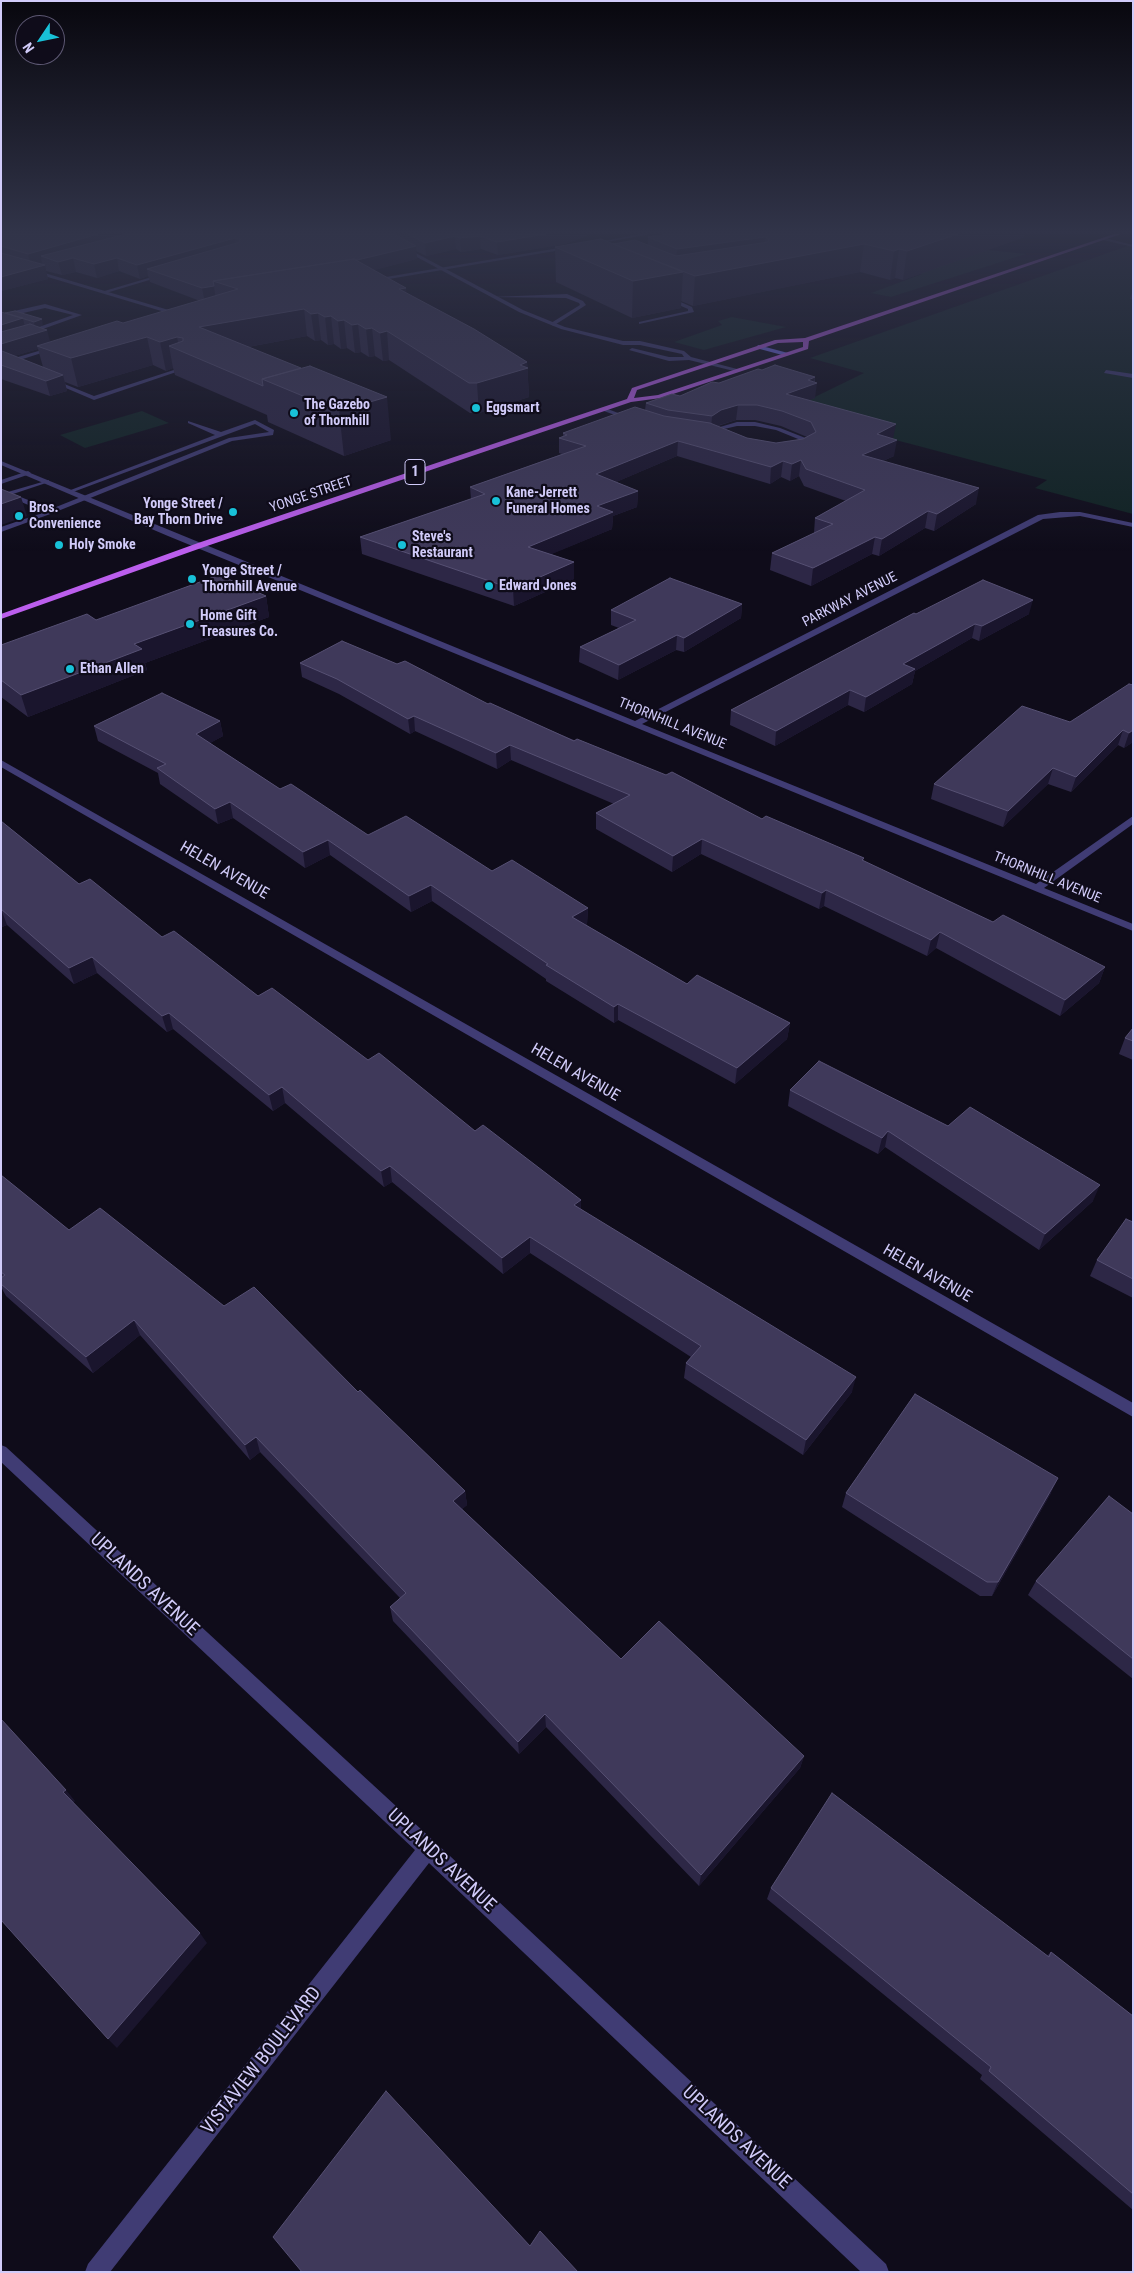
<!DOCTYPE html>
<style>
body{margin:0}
#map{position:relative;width:1134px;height:2273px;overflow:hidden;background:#0f0c1a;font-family:"Roboto Condensed",sans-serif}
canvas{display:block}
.frame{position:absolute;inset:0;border:2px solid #d1cbf9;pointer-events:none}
.north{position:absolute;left:15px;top:15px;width:50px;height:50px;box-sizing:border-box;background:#0f0c1a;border:1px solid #5d5873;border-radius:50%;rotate:236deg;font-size:14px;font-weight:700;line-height:20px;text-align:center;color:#d1cbf9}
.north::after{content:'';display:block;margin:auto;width:18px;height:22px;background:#18c1d8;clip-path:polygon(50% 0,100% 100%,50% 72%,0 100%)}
</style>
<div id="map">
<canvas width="1134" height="2273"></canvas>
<div class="frame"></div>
<div class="north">N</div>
</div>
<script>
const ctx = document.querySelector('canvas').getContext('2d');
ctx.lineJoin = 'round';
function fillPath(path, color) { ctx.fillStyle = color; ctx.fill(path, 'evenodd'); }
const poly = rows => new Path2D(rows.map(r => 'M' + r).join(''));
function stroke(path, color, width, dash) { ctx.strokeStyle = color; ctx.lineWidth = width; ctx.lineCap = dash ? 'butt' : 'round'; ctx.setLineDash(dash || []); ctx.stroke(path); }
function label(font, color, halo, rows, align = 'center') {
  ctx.font = font + ' "Roboto Condensed",sans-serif'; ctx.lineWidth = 4.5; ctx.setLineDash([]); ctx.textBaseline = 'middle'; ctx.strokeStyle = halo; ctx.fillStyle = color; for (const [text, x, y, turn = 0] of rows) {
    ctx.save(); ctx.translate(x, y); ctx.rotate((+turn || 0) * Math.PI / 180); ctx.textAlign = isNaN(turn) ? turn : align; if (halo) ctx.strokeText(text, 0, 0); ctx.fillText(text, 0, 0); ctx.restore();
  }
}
fillPath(poly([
 [931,244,1026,254,891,297,871,293,922,274,874,263],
 [1133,244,1133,514,1035,488,1047,480,786,411,864,373,810,358],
 [732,317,786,327,704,350,674,342,722,325,718,321],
 [142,411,169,423,85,448,60,435]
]), '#102323');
fillPath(poly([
 [1105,238,1133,245,1133,247,1103,240,1105,238],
 [162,274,166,275,106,293,101,292,162,274],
 [567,294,583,301,586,305,553,326,551,323,580,305,579,303,566,298,491,297,567,294],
 [667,296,692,307,694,312,639,324,639,322,688,311,688,309,665,299,667,296],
 [45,304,82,315,40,330,34,337,31,335,36,328,73,315,45,308,1,318,1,314,45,304],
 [183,367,188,368,94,400,47,380,52,379,94,396,183,367],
 [1106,370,1133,374,1133,378,1104,373,1106,370],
 [601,408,605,408,634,419,629,420,601,410,601,408],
 [255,420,274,430,273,435,232,441,53,513,1,532,1,527,45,512,7,496,1,498,1,494,49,480,49,482,13,494,51,509,229,438,269,432,255,424,73,492,68,491,215,435,188,423,188,421,221,432,255,420],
 [737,422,755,422,780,428,808,439,812,447,800,453,775,457,744,451,721,443,709,435,720,427,737,422],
 [737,426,755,426,776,430,803,441,805,446,797,450,775,453,747,448,725,441,716,435,724,429,737,426],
 [28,471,31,473,30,474,1,484,1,480,28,471]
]), '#403c74');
fillPath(poly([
 [640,234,651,234,590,245,588,244,640,234],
 [571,246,573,248,371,282,368,280,571,246],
 [1,260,172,311,173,312,168,313,1,263,1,260],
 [52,347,57,348,1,366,1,362,52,347],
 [1,461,635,721,1038,515,1060,512,1080,512,1133,523,1133,527,1080,516,1043,519,642,724,1036,884,1133,816,1133,824,1044,888,1133,924,1133,931,168,536,1,465,1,461],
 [1,760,1133,1403,1133,1417,1,767,1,760],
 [1,1445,6,1447,435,1842,886,2264,889,2272,861,2272,429,1863,110,2272,85,2272,88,2264,415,1850,1,1462,1,1445]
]), '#403c74');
fillPath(poly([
 [374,234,380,234,523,310,565,327,623,341,640,341,684,351,691,357,741,370,738,372,689,360,669,361,629,350,632,348,669,357,684,357,682,354,640,345,623,345,561,329,519,312,374,234]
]), '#403c74');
fillPath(poly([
 [758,345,788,353,789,354,786,356,756,348,758,345]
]), '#736def');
fillPath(poly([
 [1114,234,1121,234,809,341,808,349,661,398,631,402,204,547,1,619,1,614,198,543,627,399,632,388,775,340,805,338,1114,234],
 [803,342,803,347,658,395,634,398,637,390,778,343,803,342]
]), '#bb5eed');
fillPath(poly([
 [1,234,591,234,565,244,498,255,481,249,461,252,456,249,426,256,416,251,417,259,374,270,406,288,406,293,527,362,529,397,479,413,470,413,389,360,383,361,375,356,369,357,361,352,355,353,347,348,341,349,334,344,328,345,321,340,315,341,307,336,248,347,391,440,344,456,268,422,267,415,175,375,173,368,166,371,153,365,78,387,65,382,67,391,50,396,1,379,1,309,1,312,43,325,38,327,50,342,123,323,200,301,150,282,148,276,140,279,119,271,97,278,76,272,62,275,46,271,48,279,1,291],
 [38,349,43,367,14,356],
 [648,237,1024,237,903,280,895,278,890,280,860,272,693,306,681,301,681,308,632,318,556,282,555,247,613,244,648,245],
 [1133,289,1133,300,1130,299],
 [762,370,815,377,815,398,808,400,893,439,894,456,883,461,976,504,934,531,925,528,879,556,872,554,811,586,770,570,772,553,814,533,815,518,846,501,804,486,799,476,790,481,781,477,770,484,677,456,616,482,638,491,637,507,613,516,612,529,551,554,574,562,574,579,514,606,362,554,360,537,471,499,470,487,562,454,559,453,559,438,563,436,563,433,645,410,646,403,680,396,719,383],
 [736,420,755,420,781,426,807,437,803,439,776,443,747,438,718,426],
 [266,596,269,617,145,663,147,670,28,717,1,697,1,645,96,620],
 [742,604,741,618,684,652,676,650,618,680,579,662,580,647,619,628,611,625,611,610],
 [916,614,1029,614,979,641,972,638,915,671,912,684,864,712,848,705,775,746,730,725,731,710],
 [300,663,488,704,762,819,864,858,863,861,993,922,1105,967,1099,983,1060,1016,936,948,927,956,824,906,819,909,701,854,672,872,596,829,596,813,614,804,511,760,497,769,415,731,410,734,339,694,302,677],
 [1133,685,1133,742,1124,748,1118,745,1071,792,1048,784,1003,827,931,799,934,784,1070,722],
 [220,721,223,736,210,743,280,789,368,835,492,871,588,908,587,924,586,925,687,984,790,1023,787,1039,735,1084,618,1020,614,1023,546,981,546,979,432,901,411,912,330,855,305,868,233,818,218,824,160,784,158,773,98,741,94,726],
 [1,821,79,884,162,937,258,996,368,1060,475,1131,581,1209,852,1392,803,1455,684,1378,686,1363,691,1357,530,1253,503,1274,392,1182,384,1187,285,1103,273,1111,173,1029,167,1032,97,973,74,984,7,925,2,927,1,926],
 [1133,1028,1133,1060,1119,1054,1125,1038],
 [790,1090,948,1126,1093,1201,1039,1250,885,1147,878,1154,788,1106],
 [1,1175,69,1230,224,1306,358,1392,465,1491,467,1505,462,1509,621,1659,804,1756,800,1768,699,1886,546,1727,519,1754,393,1621,390,1607,400,1598,260,1452,250,1460,140,1335,93,1373,6,1296,1,1287],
 [1133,1222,1133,1298,1090,1276,1097,1260],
 [846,1493,1051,1493,992,1596,980,1596,842,1507],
 [1133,1514,1133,1679,1028,1595,1036,1581],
 [771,1888,1047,1956,1051,1952,1133,2016,1133,2210,980,2079,982,2075,767,1899]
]), '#2d2746');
fillPath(poly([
 [98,234,147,234,41,256,42,264,31,267,28,254],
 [546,234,591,234,565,244,498,255,497,242],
 [958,234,1024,234,1024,237,903,280,907,251],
 [455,236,456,249,426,256,425,243],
 [480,236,481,249,461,252,460,238],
 [765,237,763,263,864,244,860,272,693,306,695,276,676,269,677,249],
 [235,238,236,251,147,269,148,276,140,279,137,265],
 [416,246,417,259,347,277,343,264],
 [899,249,895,278,890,280,894,251],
 [73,258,76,272,62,275,58,262],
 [117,258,119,271,97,278,94,264],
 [45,265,48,279,1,291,1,277],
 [683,272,681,308,632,318,633,281],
 [214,286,216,301,205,303,202,288],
 [406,288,408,314,399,289],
 [304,309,307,336,204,355,199,327],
 [318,313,321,340,315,341,311,314],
 [331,316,334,344,328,345,325,317],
 [23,318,26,333,1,341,1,325],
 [42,319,43,325,35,328,34,322],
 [344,320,347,348,341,349,338,321],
 [358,324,361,352,355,353,352,325],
 [372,328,375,356,369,357,366,329],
 [47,330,51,345,37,346,38,349,1,360,1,344],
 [387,331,389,360,383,361,380,333],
 [147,337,153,365,78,387,71,358],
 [177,337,180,351,169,346,173,368,166,371,160,342],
 [527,362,529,397,479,413,477,383],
 [63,375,67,391,50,396,46,381],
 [815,377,814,384,817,383,815,398,784,410,786,394,808,380],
 [387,397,391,440,344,456,339,411],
 [738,405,736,420,719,425,711,431,712,416,721,410],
 [896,424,893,439,897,440,894,456,860,471,862,455,877,434],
 [678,441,677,456,595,491,596,474],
 [801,460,799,476,790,481,792,464],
 [783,461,781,477,770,484,771,467],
 [979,488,976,504,934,531,937,514],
 [638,491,637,507,613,516,612,529,528,564,528,547,597,506],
 [21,497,27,516,1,525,1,504],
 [928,511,925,528,879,556,882,539],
 [875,537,872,554,811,586,813,568],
 [574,562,574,579,514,606,513,589],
 [266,596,269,617,145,663,147,670,28,717,21,695,134,644],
 [1033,600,1029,614,979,641,982,626],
 [742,604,741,618,684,652,684,638],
 [975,624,972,638,915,671,912,684,864,712,866,697,903,664],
 [677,635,676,650,618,680,619,665],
 [850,690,848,705,775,746,776,731],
 [414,716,415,731,410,734,408,719],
 [220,721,223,736,199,749,196,734],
 [1123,730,1118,745,1071,792,1076,777],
 [1133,730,1133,742,1124,748,1129,733],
 [510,745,511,760,497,769,496,753],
 [1053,768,1048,784,1003,827,1008,811],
 [230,802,233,818,218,824,215,809],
 [702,839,701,854,672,872,673,856],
 [328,840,330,855,305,868,303,852],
 [431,885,432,901,411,912,409,896],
 [826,890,824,906,819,909,822,893],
 [588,908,587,924,572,933,572,917],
 [1,909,7,925,2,927,1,924],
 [940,932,936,948,927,956,931,940],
 [92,957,97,973,74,984,69,968],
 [1105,967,1099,983,1060,1016,1065,1000],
 [618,1004,618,1020,614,1023,614,1007],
 [169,1013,173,1029,167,1032,162,1016],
 [790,1023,787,1039,735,1084,737,1068],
 [282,1087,285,1103,273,1111,269,1095],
 [888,1131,885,1147,878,1154,882,1138],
 [390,1166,392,1182,384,1187,381,1171],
 [1100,1185,1093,1201,1039,1250,1045,1234],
 [581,1200,581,1216,574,1205],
 [530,1237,530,1253,503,1274,502,1258],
 [134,1320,140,1335,93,1373,86,1357],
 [856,1377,852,1392,803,1455,806,1440],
 [256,1437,260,1452,250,1460,245,1445],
 [1058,1478,1051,1493,992,1596,998,1582],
 [465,1491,467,1505,455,1515,453,1501],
 [545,1714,546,1727,519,1754,518,1742],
 [804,1756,800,1768,699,1886,701,1875],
 [66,1790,75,1801,72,1804,63,1792],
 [200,1933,207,1943,117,2048,108,2039]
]), '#1a152d');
const building = poly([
 [1,234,98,234,28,254,1,246,1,234],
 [126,234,394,234,416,246,357,260,354,259,213,281,214,286,202,288,147,269,240,242,240,239,235,238,137,265,117,258,94,264,73,258,58,262,41,256,126,234],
 [408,234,546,234,497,242,480,236,460,238,455,236,425,243,408,234],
 [668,234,958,234,907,251,899,249,894,251,864,244,695,276,613,244,635,240,676,256,768,242,769,239,765,237,677,249,648,237,668,234],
 [601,239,683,272,633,281,555,247,601,239],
 [1,253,45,265,1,277,1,253],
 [354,259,406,288,399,289,474,329,527,362,520,365,528,368,477,383,469,383,387,331,380,333,372,328,366,329,358,324,352,325,344,320,338,321,331,316,325,317,318,313,311,314,304,309,199,327,301,368,262,379,263,386,169,346,183,341,183,338,177,337,160,342,147,337,71,358,37,346,117,321,123,323,238,289,213,281,354,259],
 [15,311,42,319,34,322,5,313,15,311],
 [1,312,23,318,1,325,1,312],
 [30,324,47,330,1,344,1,332,30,324],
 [1,351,2,351,63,375,46,381,1,365,1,351],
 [775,365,815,377,808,380,817,383,786,394,896,424,877,434,897,440,862,455,979,488,937,514,928,511,882,539,875,537,813,568,772,553,833,524,815,518,865,490,806,469,801,460,792,464,783,461,771,467,678,441,596,474,638,491,597,506,613,512,528,547,574,562,513,589,360,537,485,494,470,487,586,446,559,438,567,435,563,433,635,407,664,416,710,423,747,438,776,443,803,439,816,432,811,422,782,411,757,405,738,405,721,410,712,416,668,410,646,403,672,394,680,396,712,382,719,383,758,369,762,370,775,365],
 [310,366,387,397,339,411,262,379,310,366],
 [1,489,21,497,1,504,1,489],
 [219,575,266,596,134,644,142,649,21,695,1,680,1,645,87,614,96,620,219,575],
 [670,578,742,604,684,638,677,635,619,665,580,647,636,620,611,610,670,578],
 [983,580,1033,600,982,626,975,624,903,664,915,669,866,697,850,690,776,731,731,710,914,613,916,614,983,580],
 [342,641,397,664,405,661,488,704,490,703,574,741,577,739,666,775,672,772,762,819,766,816,864,858,862,860,993,922,1003,915,1105,967,1065,1000,940,932,931,940,826,890,822,893,702,839,673,856,596,813,630,795,510,745,496,753,414,716,408,719,337,679,300,663,342,641],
 [1129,684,1133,685,1133,730,1129,733,1123,730,1076,777,1053,768,1008,811,934,784,1022,706,1070,722,1129,684],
 [162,693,220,721,196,734,280,789,291,784,368,835,406,816,492,871,512,860,588,908,572,917,687,984,697,975,790,1023,737,1068,618,1004,614,1007,546,965,548,964,431,885,409,896,328,840,303,852,230,802,215,809,157,768,166,764,94,726,162,693],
 [1,821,79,884,90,879,162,937,174,931,258,996,272,988,368,1060,379,1053,475,1131,483,1125,581,1200,574,1205,856,1377,806,1440,686,1363,701,1346,530,1237,502,1258,390,1166,381,1171,282,1087,269,1095,169,1013,162,1016,92,957,69,968,1,909,1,821],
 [1133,1028,1133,1041,1125,1038,1133,1028],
 [819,1061,948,1126,970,1107,1100,1185,1045,1234,888,1131,882,1138,790,1090,819,1061],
 [1,1175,69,1230,100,1208,224,1306,254,1287,358,1392,360,1390,465,1491,453,1501,621,1659,659,1621,804,1756,701,1875,545,1714,518,1742,390,1607,406,1593,256,1437,245,1445,134,1320,86,1357,1,1284,1,1278,5,1275,1,1272,1,1175],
 [1126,1219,1133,1222,1133,1279,1097,1260,1126,1219],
 [915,1394,1058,1478,998,1582,987,1582,846,1493,915,1394],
 [1109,1496,1133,1514,1133,1659,1036,1581,1109,1496],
 [1,1719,66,1790,63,1792,200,1933,108,2039,1,1920,1,1719],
 [832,1793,1049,1957,1051,1952,1133,2016,1133,2194,989,2071,991,2067,771,1888,832,1793],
 [386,2091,530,2246,540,2231,578,2272,302,2272,273,2237,386,2091]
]);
fillPath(building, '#3f395a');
stroke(building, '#565073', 1);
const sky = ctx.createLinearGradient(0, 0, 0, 552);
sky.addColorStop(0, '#08070e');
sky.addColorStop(0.42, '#313449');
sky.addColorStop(1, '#31344900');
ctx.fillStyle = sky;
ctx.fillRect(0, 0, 1134, 552);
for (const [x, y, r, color] of [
 [476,408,5,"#18c1d8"],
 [294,413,5,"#18c1d8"],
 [496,501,5,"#18c1d8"],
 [233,512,5,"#18c1d8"],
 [19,516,5,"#18c1d8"],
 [59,545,5,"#18c1d8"],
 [402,545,5,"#18c1d8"],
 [192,579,5,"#18c1d8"],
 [489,586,5,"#18c1d8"],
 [190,624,5,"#18c1d8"],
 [70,669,5,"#18c1d8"]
]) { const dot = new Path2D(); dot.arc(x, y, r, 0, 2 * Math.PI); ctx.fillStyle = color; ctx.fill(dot); stroke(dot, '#0f0c1a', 2); }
label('bold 14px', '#d1cbf9', '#0f0c1a', [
 ["The Gazebo",304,405],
 ["of Thornhill",304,421],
 ["Eggsmart",486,408],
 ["Kane-Jerrett",506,493],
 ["Funeral Homes",506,509],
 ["Yonge Street /",223,504,"right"],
 ["Bay Thorn Drive",223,520,"right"],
 ["Bros.",29,508],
 ["Convenience",29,524],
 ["Steve's",412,537],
 ["Restaurant",412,553],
 ["Holy Smoke",69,545],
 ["Yonge Street /",202,571],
 ["Thornhill Avenue",202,587],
 ["Edward Jones",499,586],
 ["Home Gift",200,616],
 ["Treasures Co.",200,632],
 ["Ethan Allen",80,669]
], 'left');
label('14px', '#d1cbf9', '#0f0c1a', [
 ["YONGE STREET",311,495,-19],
 ["PARKWAY AVENUE",850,600,-27],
 ["THORNHILL AVENUE",672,724,22],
 ["THORNHILL AVENUE",1047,878,22]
]);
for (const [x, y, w] of [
 [415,472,20]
]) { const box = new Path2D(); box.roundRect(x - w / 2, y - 12.5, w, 25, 4); ctx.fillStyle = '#0f0c1a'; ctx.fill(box); stroke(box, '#d1cbf9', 1); }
label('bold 15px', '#d1cbf9', null, [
 ["1",415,472]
]);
label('16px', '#d1cbf9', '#0f0c1a', [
 ["HELEN AVENUE",224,871,30],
 ["HELEN AVENUE",575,1073,30],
 ["HELEN AVENUE",927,1274,30]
]);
label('19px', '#d1cbf9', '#0f0c1a', [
 ["UPLANDS AVENUE",144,1585,43],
 ["UPLANDS AVENUE",441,1861,43],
 ["VISTAVIEW BOULEVARD",262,2061,-52],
 ["UPLANDS AVENUE",736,2138,43]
]);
</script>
